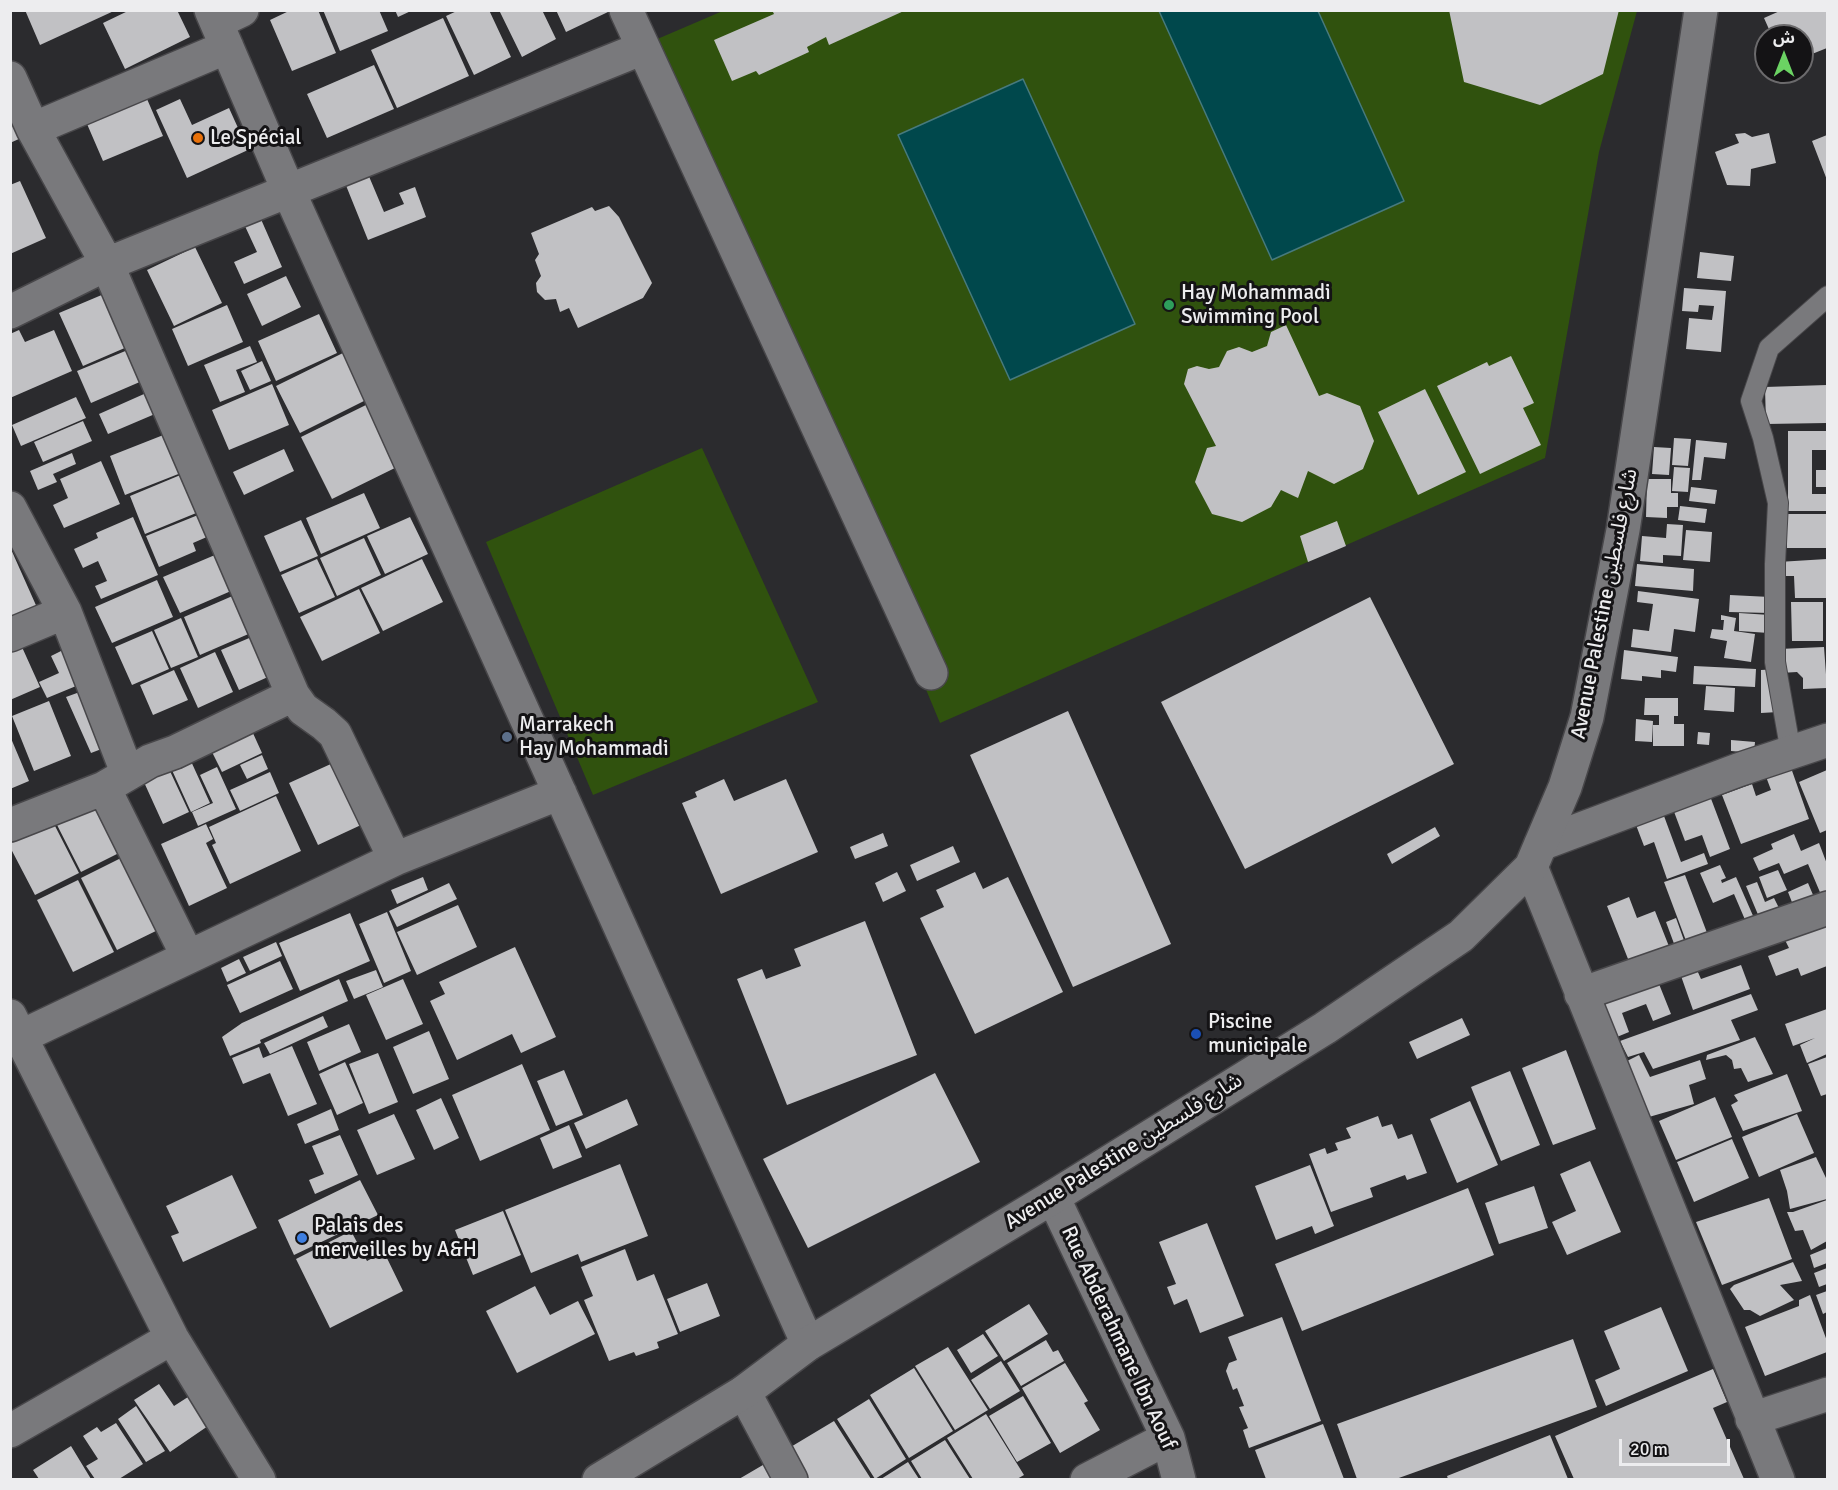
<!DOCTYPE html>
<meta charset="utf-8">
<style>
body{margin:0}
#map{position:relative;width:1838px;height:1490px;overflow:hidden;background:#2b2b2e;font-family:Signika,"Noto Sans Arabic",sans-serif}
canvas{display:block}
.frame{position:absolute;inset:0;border:12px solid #ededef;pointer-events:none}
.north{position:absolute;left:1754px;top:24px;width:60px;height:60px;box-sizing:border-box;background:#141315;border:2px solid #6b6a6c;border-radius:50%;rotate:0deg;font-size:16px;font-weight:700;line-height:24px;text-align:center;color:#ededef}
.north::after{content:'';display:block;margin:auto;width:21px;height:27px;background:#6bd363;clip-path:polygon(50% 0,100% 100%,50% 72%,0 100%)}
.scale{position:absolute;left:1619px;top:1439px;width:111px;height:27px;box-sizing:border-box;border:3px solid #ededef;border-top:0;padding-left:8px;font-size:18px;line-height:21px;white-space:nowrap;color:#ededef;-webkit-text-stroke:4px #141315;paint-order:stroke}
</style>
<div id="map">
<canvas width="1838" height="1490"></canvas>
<div class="frame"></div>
<div class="north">ش</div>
<div class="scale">20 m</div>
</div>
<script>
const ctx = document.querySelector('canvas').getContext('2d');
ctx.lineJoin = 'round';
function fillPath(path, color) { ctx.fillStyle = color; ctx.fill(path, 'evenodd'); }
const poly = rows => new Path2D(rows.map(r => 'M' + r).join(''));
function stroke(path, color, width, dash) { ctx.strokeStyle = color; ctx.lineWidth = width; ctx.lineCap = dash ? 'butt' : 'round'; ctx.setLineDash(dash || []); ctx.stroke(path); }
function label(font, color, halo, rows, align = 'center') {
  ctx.font = font + ' Signika,"Noto Sans Arabic",sans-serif'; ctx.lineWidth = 6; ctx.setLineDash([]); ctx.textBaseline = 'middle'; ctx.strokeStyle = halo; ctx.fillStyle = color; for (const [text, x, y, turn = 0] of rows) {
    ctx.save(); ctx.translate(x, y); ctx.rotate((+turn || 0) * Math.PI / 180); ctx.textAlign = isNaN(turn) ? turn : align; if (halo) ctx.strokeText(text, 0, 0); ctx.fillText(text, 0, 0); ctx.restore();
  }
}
fillPath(poly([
 [725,10,1637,11,1599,152,1545,458,940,723,655,40],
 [702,448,818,702,593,795,486,542]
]), '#30520e');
const water = poly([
 [1159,11,1318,11,1404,201,1272,260,1159,11],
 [1023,79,1135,324,1010,380,898,135,1023,79]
]);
fillPath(water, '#00484c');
stroke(water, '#477a7d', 1.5);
fillPath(poly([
 [25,10,116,10,40,45],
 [130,10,177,10,190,37,125,69,103,23],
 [291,10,318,10,336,53,292,71,270,20],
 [323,10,379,10,388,31,340,51],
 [395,10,413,10,398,17],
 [459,10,489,10,511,57,474,75,446,16],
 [499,10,542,10,556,39,522,57],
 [556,10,607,10,608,12,566,32],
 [772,10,906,10,829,45,826,37,807,47,809,52,759,75,756,71,732,81,714,40,774,14],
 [1449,10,1619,10,1603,74,1540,105,1464,82],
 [1782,10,1827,10,1827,48,1802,58,1802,36,1772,36,1764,18],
 [443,18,469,76,397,108,371,50],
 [374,65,394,109,327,138,307,94],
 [144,92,163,136,103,161,84,117],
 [180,99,192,125,229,108,248,150,187,178,156,110],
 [10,114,21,138,10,143],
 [1745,133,1752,137,1769,133,1776,163,1751,169,1750,186,1727,185,1715,152,1739,143,1735,134],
 [1827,135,1827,180,1812,141],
 [368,174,384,212,404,204,399,193,415,187,426,217,368,240,345,183],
 [20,181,46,238,10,254,10,185],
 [609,206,619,217,652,283,643,298,578,328,569,308,560,312,556,299,545,300,537,292,536,283,541,276,535,260,539,254,531,233,592,207,595,211],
 [260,217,282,267,244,284,234,262,257,252,244,224],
 [195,247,222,303,174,326,147,270],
 [1700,252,1734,256,1731,281,1697,278],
 [286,276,301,307,262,326,247,294],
 [1684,288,1726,291,1721,352,1686,349,1689,318,1712,320,1714,306,1699,305,1698,312,1682,311],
 [104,294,127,347,83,366,59,313],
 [227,305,243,342,188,366,172,329],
 [319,314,337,353,276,381,258,341],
 [1286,325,1319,396,1327,393,1360,406,1374,441,1363,469,1334,484,1308,471,1298,498,1281,490,1271,507,1242,522,1212,514,1195,482,1207,448,1216,446,1184,384,1188,369,1197,366,1209,369,1219,367,1227,351,1239,347,1252,352,1267,346,1271,332],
 [19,330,25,342,54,330,72,371,10,398,10,334],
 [250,346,257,362,236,370,245,392,220,402,204,365],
 [135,347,149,378,91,403,77,371],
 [345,352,368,399,300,433,276,386],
 [1511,356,1534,403,1523,408,1541,445,1480,474,1437,386,1487,362,1489,366],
 [262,361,271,381,250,390,241,371],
 [272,384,289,425,229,450,212,410],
 [1827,385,1827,423,1766,424,1765,387],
 [1425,389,1466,472,1418,495,1378,412],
 [153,390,162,411,108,434,99,414],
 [76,397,86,418,21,446,12,425],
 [370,403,401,465,332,499,301,437],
 [83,421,92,441,43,462,34,442],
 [1788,431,1827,431,1827,450,1812,450,1812,494,1827,494,1827,511,1788,511],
 [171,432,186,471,125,495,110,456],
 [1674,438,1691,439,1688,466,1672,465],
 [1696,440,1727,443,1725,459,1704,457,1701,480,1692,480],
 [1654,447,1671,448,1669,475,1652,474],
 [284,449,294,471,244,495,233,472],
 [72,453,76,464,53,474,57,482,38,490,30,471],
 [101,461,120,504,64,528,53,505,68,498,60,479],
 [1674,467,1690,468,1688,492,1672,491],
 [1816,470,1827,470,1827,487,1816,487],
 [190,471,206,509,145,534,130,496],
 [1647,479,1671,479,1671,493,1678,493,1678,507,1667,507,1667,518,1646,517],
 [1691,487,1717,490,1715,504,1689,501],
 [364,493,380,528,321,554,306,518],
 [1680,506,1707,509,1705,523,1678,520],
 [208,511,216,533,193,543,196,551,159,567,146,536],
 [1787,514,1827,514,1827,548,1787,548],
 [133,517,158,575,101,599,95,586,107,581,98,561,83,568,74,549,98,538,96,533],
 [410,517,428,554,385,574,367,536],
 [301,520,318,556,280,572,264,536],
 [1337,521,1346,546,1308,562,1300,536],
 [1667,524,1683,525,1681,556,1663,555,1663,563,1640,561,1642,536,1666,538],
 [1686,530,1712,532,1710,562,1683,560],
 [364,538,381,575,337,596,320,558],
 [10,547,39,612,10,624],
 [222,552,238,588,180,613,163,577],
 [317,559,335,597,299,613,281,575],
 [422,559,443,602,383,631,361,588],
 [1827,559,1827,598,1795,598,1794,576,1777,576,1778,562],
 [1637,564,1694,569,1693,591,1635,586],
 [157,580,173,617,112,643,95,607],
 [359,589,380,633,322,661,300,617],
 [244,591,260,629,200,655,184,617],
 [1638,591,1699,599,1695,632,1674,629,1671,652,1631,647,1633,629,1649,631,1653,604,1637,602],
 [1730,595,1770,597,1770,613,1729,612],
 [1370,597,1454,764,1245,869,1161,702],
 [1791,602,1823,602,1823,641,1792,641],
 [1739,613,1770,615,1769,633,1739,631],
 [1721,615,1736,618,1734,631,1755,634,1751,662,1724,658,1727,641,1710,638,1712,629,1723,630,1724,620,1721,620],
 [181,618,198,657,171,668,154,630],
 [152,631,169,669,132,685,115,647],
 [261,633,279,672,239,690,221,650],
 [17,636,40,687,10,700,10,639],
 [1824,647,1827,688,1803,689,1803,678,1797,672,1780,673,1779,649],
 [65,649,81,684,47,698,39,682,59,673,51,656],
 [1624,650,1678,657,1676,672,1661,670,1661,678,1642,676,1642,681,1621,679],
 [215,652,233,692,198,708,180,668],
 [1694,666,1756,669,1755,687,1693,684],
 [1777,669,1778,712,1761,713,1761,670],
 [174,670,188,700,153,715,140,685],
 [1706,686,1735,688,1734,712,1704,710],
 [88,689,112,745,91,753,66,697],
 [1645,698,1678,698,1678,716,1674,716,1674,724,1684,724,1684,746,1653,746,1653,725,1659,725,1659,715,1644,715],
 [49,701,71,756,34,771,12,716],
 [1068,711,1171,944,1073,987,970,755],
 [1636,719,1653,721,1652,742,1635,741],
 [252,731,262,753,222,772,211,750],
 [1698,732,1710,733,1709,745,1697,744],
 [10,736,29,781,10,789],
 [1731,740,1755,742,1754,753,1731,751],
 [262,755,268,769,247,779,240,765],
 [190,759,210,803,191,812,171,768],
 [333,763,361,825,318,845,289,783],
 [1790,765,1809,819,1741,844,1722,795,1752,784,1756,796,1771,790,1765,774],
 [217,767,236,809,198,826,192,812,213,803,200,775],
 [169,769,189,812,163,824,143,780],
 [1827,770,1827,830,1820,833,1799,782],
 [270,772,279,793,240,811,230,790],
 [724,779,734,801,786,779,818,852,721,894,682,803,697,797,695,792],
 [276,796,301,851,230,884,212,845,216,843,209,827],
 [1710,796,1730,849,1710,857,1702,835,1685,841,1673,809],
 [97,800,123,851,81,872,55,821],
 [1664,816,1681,862,1704,853,1708,864,1667,879,1654,842,1644,846,1636,825],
 [53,822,79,873,35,895,10,847,10,843],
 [206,824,213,839,206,843,227,888,189,906,161,844],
 [1435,827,1440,836,1392,864,1387,854],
 [883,833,888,846,855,859,850,847],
 [1794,834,1801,851,1819,843,1827,864,1827,895,1822,897,1808,864,1784,874,1779,863,1759,871,1753,858,1773,849,1771,844],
 [953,846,960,862,917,881,910,865],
 [125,856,162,928,117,950,81,878],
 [1720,865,1726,878,1721,880,1722,883,1736,877,1754,918,1746,922,1734,894,1713,903,1700,873],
 [1778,870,1787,890,1767,898,1759,877],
 [897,872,906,891,883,902,875,883],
 [975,872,983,889,1008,877,1063,992,975,1034,920,918,944,907,936,890],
 [1685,875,1709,938,1688,946,1664,882],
 [423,877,428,890,397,904,391,890],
 [78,880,114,952,73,972,37,900],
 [1757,882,1765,902,1774,898,1779,908,1759,917,1746,886],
 [449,883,457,899,397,927,389,911],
 [1808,883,1816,902,1795,910,1788,892],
 [1629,897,1637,918,1655,911,1672,954,1632,969,1607,906],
 [458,905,477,947,417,975,397,932],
 [387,912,411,971,384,983,359,924],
 [350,913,370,961,300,991,279,943],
 [1676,918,1686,946,1676,949,1666,922],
 [1827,920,1827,966,1801,976,1798,968,1776,976,1768,956,1789,948,1784,938],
 [865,921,917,1055,787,1105,737,979,762,969,766,979,801,966,794,949],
 [276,942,282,956,250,971,243,957],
 [515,947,556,1037,521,1053,512,1034,457,1060,430,1001,445,994,439,982],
 [239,959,246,973,227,982,221,968],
 [280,961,293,989,240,1013,227,985],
 [1741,965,1750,989,1693,1010,1681,976,1697,970,1701,979],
 [376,970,383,987,354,999,346,981],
 [339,979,348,1001,260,1040,261,1043,230,1056,222,1037,242,1023],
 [403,979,423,1024,386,1040,366,995],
 [1657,979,1671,1014,1653,1021,1646,1004,1622,1013,1629,1032,1612,1039,1597,1001],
 [1751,994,1758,1010,1731,1020,1740,1040,1653,1069,1644,1052,1628,1057,1620,1041],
 [1827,1009,1827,1054,1807,1063,1800,1045,1815,1038,1793,1046,1785,1024],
 [323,1016,328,1027,270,1054,264,1043],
 [1462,1018,1470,1035,1417,1059,1409,1042],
 [349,1024,361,1052,319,1071,307,1042],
 [429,1031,449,1079,413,1094,393,1047],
 [1755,1037,1773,1074,1748,1082,1741,1068,1734,1069,1732,1060,1726,1055,1706,1060,1707,1055],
 [292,1046,317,1104,288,1116,270,1073,243,1084,232,1058,259,1047,263,1058],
 [1566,1050,1596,1129,1553,1145,1522,1068],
 [378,1053,398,1102,369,1114,349,1064],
 [1639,1055,1650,1077,1700,1060,1706,1079,1689,1085,1694,1104,1642,1119,1623,1063],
 [1827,1057,1827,1094,1821,1096,1808,1064],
 [345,1062,363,1103,337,1115,319,1074],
 [522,1064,550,1130,480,1161,452,1095],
 [564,1070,583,1115,556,1126,537,1081],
 [1510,1071,1540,1145,1501,1161,1471,1087],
 [935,1073,980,1162,808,1248,763,1159],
 [1787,1074,1802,1111,1743,1131,1731,1105,1738,1101,1734,1095],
 [1715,1097,1732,1137,1676,1160,1659,1121],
 [441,1098,459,1138,434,1150,416,1110],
 [627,1099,638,1125,586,1149,574,1123],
 [1470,1101,1498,1165,1457,1183,1430,1119],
 [331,1109,339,1130,305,1144,297,1124],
 [394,1114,415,1159,377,1175,357,1130],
 [1797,1114,1814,1153,1759,1177,1742,1137],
 [1378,1116,1382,1127,1392,1124,1398,1139,1412,1134,1427,1173,1407,1180,1405,1175,1370,1188,1373,1197,1331,1212,1309,1154,1325,1148,1327,1154,1338,1150,1335,1143,1351,1138,1346,1128],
 [569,1125,582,1157,553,1169,540,1138],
 [340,1135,358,1175,315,1194,309,1180,324,1174,312,1146],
 [1732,1139,1749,1178,1694,1202,1677,1162],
 [1816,1157,1826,1178,1827,1177,1827,1199,1790,1209,1787,1191,1780,1170],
 [1590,1161,1621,1232,1567,1255,1552,1222,1576,1211,1560,1174],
 [620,1164,648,1236,581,1262,578,1254,531,1273,505,1210],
 [1310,1165,1334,1226,1315,1234,1312,1226,1276,1240,1255,1186],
 [232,1175,257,1228,183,1262,171,1236,179,1233,166,1206],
 [360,1180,378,1215,294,1255,278,1220],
 [1534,1186,1548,1228,1499,1244,1485,1203],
 [1468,1188,1494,1255,1302,1331,1275,1264],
 [1769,1198,1792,1259,1722,1285,1696,1222],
 [1827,1200,1827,1241,1811,1250,1803,1230,1795,1231,1787,1212,1793,1212],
 [503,1211,521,1255,473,1275,455,1230],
 [1207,1223,1244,1316,1200,1333,1187,1299,1174,1305,1167,1287,1176,1284,1159,1242],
 [351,1231,367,1261,384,1252,403,1291,330,1328,296,1259],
 [1827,1248,1827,1263,1814,1268,1810,1255],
 [625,1249,637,1281,654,1274,678,1334,657,1342,659,1348,636,1356,634,1352,609,1361,584,1300,593,1296,581,1267],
 [1793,1262,1802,1281,1780,1285,1794,1300,1760,1316,1750,1310,1744,1310,1730,1289,1734,1285],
 [1827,1268,1827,1284,1819,1287,1814,1273],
 [707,1283,720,1316,680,1332,667,1299],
 [535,1286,550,1315,578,1301,595,1334,517,1373,486,1311],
 [1827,1291,1827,1312,1823,1314,1816,1295],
 [1810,1295,1827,1341,1827,1352,1765,1376,1745,1327,1799,1306,1799,1300],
 [1029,1304,1048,1334,1004,1361,985,1331],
 [1661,1307,1688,1371,1606,1406,1595,1380,1620,1369,1604,1331],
 [1282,1317,1321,1421,1249,1448,1243,1430,1248,1428,1239,1407,1244,1406,1237,1388,1233,1390,1226,1371,1229,1363,1237,1360,1228,1337],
 [983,1334,998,1356,971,1373,957,1350],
 [1573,1339,1597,1407,1396,1479,1357,1479,1337,1424],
 [1046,1340,1053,1352,1058,1350,1064,1361,1021,1386,1007,1363],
 [948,1347,988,1410,955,1430,915,1366],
 [1001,1361,1020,1391,990,1409,971,1380],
 [1065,1363,1088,1401,1084,1403,1100,1430,1060,1453,1022,1388],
 [914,1368,953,1431,909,1458,870,1395],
 [1713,1369,1727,1402,1713,1408,1744,1479,1574,1479,1555,1436],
 [159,1384,174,1406,188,1397,208,1426,170,1452,134,1400],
 [1023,1396,1051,1443,1017,1462,989,1416],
 [869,1399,906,1459,875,1479,837,1419],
 [136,1406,165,1451,146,1462,118,1419],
 [986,1414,1024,1475,1017,1479,973,1479,947,1438],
 [834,1421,871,1479,794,1479,779,1454],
 [116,1423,143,1464,119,1479,95,1479,86,1466,98,1459,83,1436,97,1427,101,1432],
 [1323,1424,1344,1479,1266,1479,1255,1450],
 [1550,1435,1568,1479,1448,1479,1447,1476],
 [945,1440,970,1479,922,1479,911,1461],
 [71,1446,91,1479,39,1479,33,1470],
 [768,1462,778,1479,739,1479],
 [908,1462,919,1479,881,1479]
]), '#c1c1c4');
const service = poly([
 [1791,753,1775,662,1775,564,1778,503,1763,438,1751,401,1769,348,1828,296]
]);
const minor = poly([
 [211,10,289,192,808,1344],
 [626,10,931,673],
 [217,22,242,10],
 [10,78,33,129,107,264,293,695],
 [33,129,227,47],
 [10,312,107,264,643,48],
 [10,508,65,612,127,772],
 [10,635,65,612],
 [104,788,188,957],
 [10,825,104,788,150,761,175,752,293,695,303,709,324,724,335,734,395,859],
 [1541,844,1738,770,1828,740],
 [1531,867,1778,1480],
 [1581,994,1828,908],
 [10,1016,172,1338,259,1480],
 [20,1037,395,859,560,793],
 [1053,1197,1168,1438,1179,1480],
 [744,1392,791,1480],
 [1752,1419,1828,1394],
 [10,1431,172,1338],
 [1087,1480,1168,1438]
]);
const tertiary = poly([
 [599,1480,744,1392,808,1344,1053,1197,1325,1028,1461,936,1531,867,1565,787,1587,717,1623,530,1701,10]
]);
stroke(service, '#48474a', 22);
stroke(minor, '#48474a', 36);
stroke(tertiary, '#48474a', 36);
stroke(service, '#79797c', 20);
stroke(minor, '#79797c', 33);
stroke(tertiary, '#79797c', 33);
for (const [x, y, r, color] of [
 [198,138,6,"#e8710a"],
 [1169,305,6,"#2e9e5b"],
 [507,737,6,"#5c6f8a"],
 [1196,1034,6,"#1a4fb4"],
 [302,1238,6,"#3f7fe0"]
]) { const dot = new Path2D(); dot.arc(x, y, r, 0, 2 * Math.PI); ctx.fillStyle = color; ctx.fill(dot); stroke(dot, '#141315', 2); }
label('21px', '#ededef', '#141315', [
 ["Le Spécial",210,138],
 ["Hay Mohammadi",1181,293],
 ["Swimming Pool",1181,317],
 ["Marrakech",519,725],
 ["Hay Mohammadi",519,749],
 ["Piscine",1208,1022],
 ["municipale",1208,1046],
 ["Palais des",314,1226],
 ["merveilles by A&H",314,1250]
], 'left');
label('21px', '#ededef', '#141315', [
 ["Avenue Palestine شارع فلسطين",1605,604,-79],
 ["Avenue Palestine شارع فلسطين",1124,1152,-32],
 ["Rue Abderahmane Ibn Aouf",1118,1338,65]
]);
</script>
